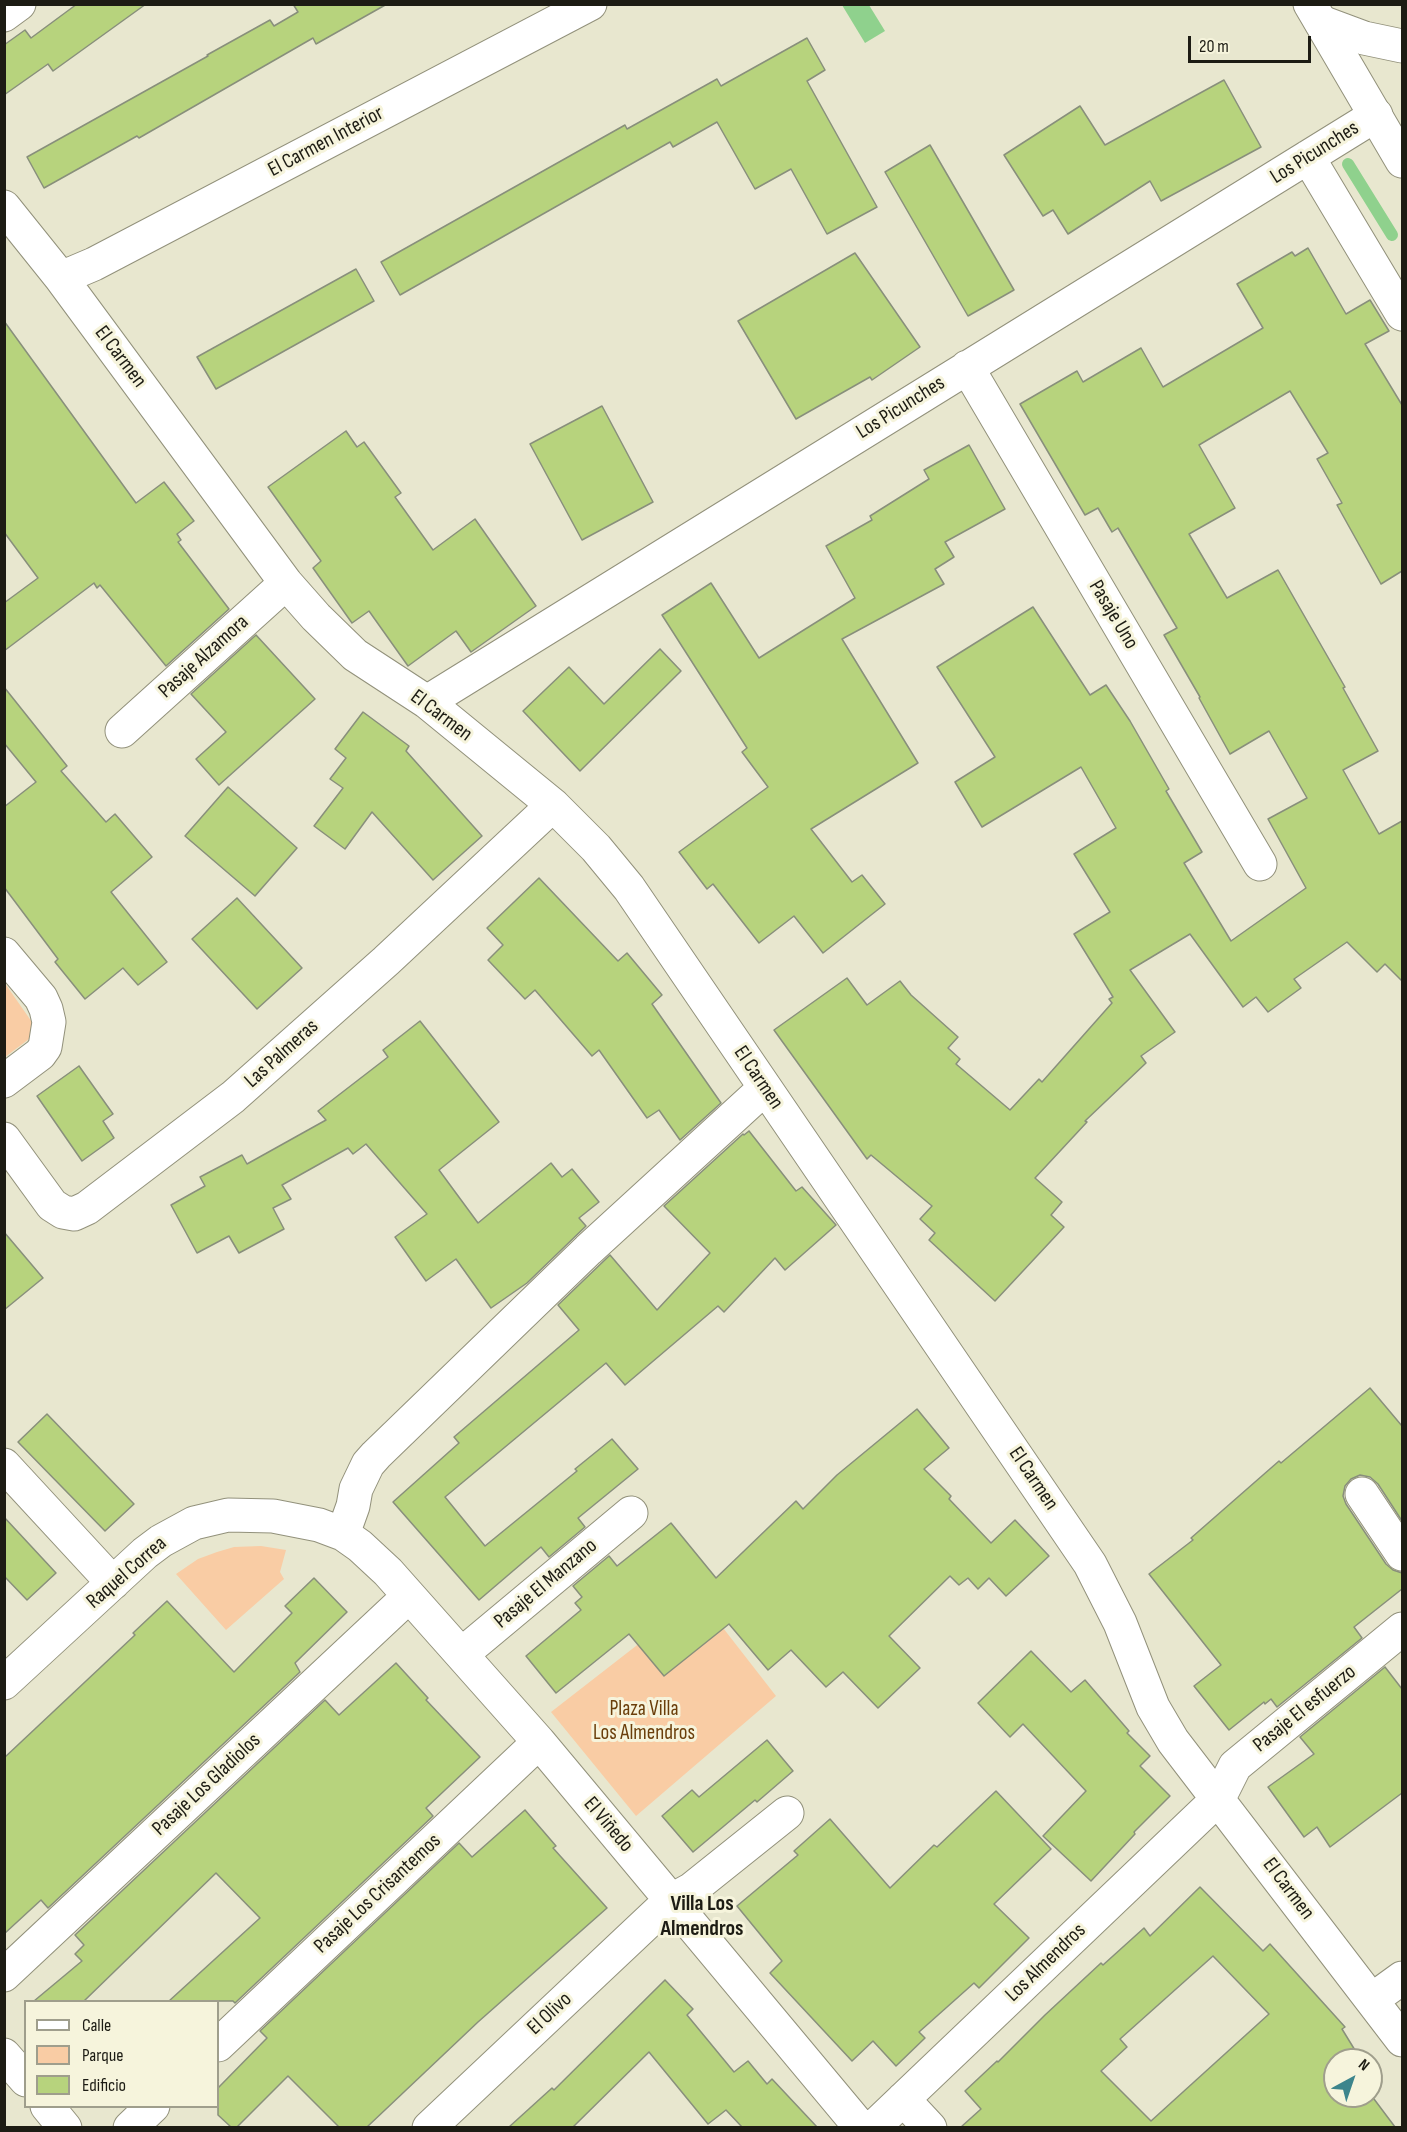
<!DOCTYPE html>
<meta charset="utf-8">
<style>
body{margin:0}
#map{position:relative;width:1407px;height:2132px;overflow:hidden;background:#e8e7cf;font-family:"Sofia Sans Condensed",sans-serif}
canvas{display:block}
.frame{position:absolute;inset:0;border:6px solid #1d1c14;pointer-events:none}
.legend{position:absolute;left:24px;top:2000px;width:195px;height:108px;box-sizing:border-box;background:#f6f4dc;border:2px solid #9f9e8c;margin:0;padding:8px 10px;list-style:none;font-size:18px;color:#1d1c14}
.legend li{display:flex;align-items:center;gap:12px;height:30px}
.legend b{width:30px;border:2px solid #9f9e8c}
.north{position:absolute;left:1323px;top:2048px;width:60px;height:60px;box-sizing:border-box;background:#f6f4dc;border:2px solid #9f9e8c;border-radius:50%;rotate:40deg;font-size:16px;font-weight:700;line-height:24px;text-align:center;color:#1d1c14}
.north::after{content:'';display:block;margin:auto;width:21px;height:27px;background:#3d858c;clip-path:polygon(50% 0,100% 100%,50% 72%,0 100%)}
.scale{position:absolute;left:1188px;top:36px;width:123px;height:27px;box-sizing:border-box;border:3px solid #1d1c14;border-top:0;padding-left:8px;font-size:18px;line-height:21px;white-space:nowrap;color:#1d1c14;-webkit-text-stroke:4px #f6f4dc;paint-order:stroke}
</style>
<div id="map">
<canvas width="1407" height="2132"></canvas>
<div class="frame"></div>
<ul class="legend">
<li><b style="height:8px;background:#fff"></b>Calle</li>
<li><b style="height:16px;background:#f9cca4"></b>Parque</li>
<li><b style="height:16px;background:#b7d37d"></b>Edificio</li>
</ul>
<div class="north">N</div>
<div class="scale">20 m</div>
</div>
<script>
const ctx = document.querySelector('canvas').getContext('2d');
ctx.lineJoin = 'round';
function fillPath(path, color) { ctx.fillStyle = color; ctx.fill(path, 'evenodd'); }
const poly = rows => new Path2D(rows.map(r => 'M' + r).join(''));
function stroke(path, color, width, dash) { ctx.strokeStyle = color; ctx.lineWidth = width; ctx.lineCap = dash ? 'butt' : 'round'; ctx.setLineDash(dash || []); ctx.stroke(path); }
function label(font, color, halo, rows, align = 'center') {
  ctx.font = font + ' "Sofia Sans Condensed",sans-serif'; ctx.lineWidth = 6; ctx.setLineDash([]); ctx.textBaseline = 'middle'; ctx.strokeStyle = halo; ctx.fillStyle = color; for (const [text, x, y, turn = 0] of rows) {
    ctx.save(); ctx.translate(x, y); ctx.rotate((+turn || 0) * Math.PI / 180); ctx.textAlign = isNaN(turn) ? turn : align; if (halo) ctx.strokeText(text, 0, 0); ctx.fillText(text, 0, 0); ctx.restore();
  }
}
fillPath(poly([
 [4,982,34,1025,29,1039,5,1057],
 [261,1546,286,1550,280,1572,284,1579,226,1630,176,1574,198,1559,217,1552,234,1547],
 [699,1597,776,1696,636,1816,551,1712]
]), '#f9cca4');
fillPath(poly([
 [842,5,869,5,885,31,865,43]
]), '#8fd18d');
stroke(poly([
 [1348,164,1392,235]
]), '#8fd18d', 12);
const building = poly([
 [77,4,146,4,53,71,48,64,4,95,4,45,25,30,31,38,77,4],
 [293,4,387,4,316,44,313,38,139,138,137,136,44,188,27,157,208,56,207,55,270,20,274,26,298,12,293,4],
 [807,38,825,70,807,81,877,207,827,234,791,169,755,189,717,122,673,147,670,142,400,295,381,262,625,125,627,129,717,79,721,86,807,38],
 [1224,80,1261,147,1161,201,1150,181,1068,234,1053,210,1043,216,1004,155,1080,106,1105,145,1224,80],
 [930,145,1014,290,968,316,885,172,930,145],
 [1308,248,1346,314,1370,300,1389,331,1365,344,1402,405,1402,571,1381,584,1337,505,1342,503,1317,459,1328,453,1290,391,1199,445,1235,508,1189,534,1227,598,1278,570,1345,687,1343,688,1378,751,1343,770,1379,834,1402,821,1402,981,1385,964,1377,972,1347,942,1294,979,1301,988,1268,1012,1256,997,1243,1007,1190,934,1130,970,1175,1032,1141,1056,1146,1063,1085,1121,1087,1122,1035,1178,1062,1202,1051,1215,1064,1227,995,1301,929,1240,935,1233,920,1219,932,1206,871,1155,867,1159,774,1030,847,978,867,1005,900,981,911,995,958,1037,948,1048,960,1059,956,1064,1010,1110,1039,1079,1042,1082,1112,1003,1109,999,1113,997,1074,934,1110,912,1074,854,1116,828,1081,767,982,827,955,782,995,757,937,667,1033,607,1090,695,1106,685,1130,721,1169,789,1166,791,1202,852,1184,863,1231,941,1306,888,1268,819,1307,798,1269,731,1230,754,1199,698,1200,697,1164,635,1177,628,1118,528,1112,532,1098,508,1085,515,1020,404,1077,371,1083,382,1141,348,1163,387,1263,328,1237,284,1292,252,1295,256,1308,248],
 [855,253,920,347,872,380,870,377,796,419,738,321,855,253],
 [356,269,374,301,216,389,197,357,356,269],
 [4,321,136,503,164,482,194,521,177,534,181,540,178,542,229,609,166,666,100,585,97,588,94,583,4,651,4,603,38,578,4,532,4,321],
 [602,406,653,502,582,540,530,444,602,406],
 [346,431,357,447,364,442,401,493,395,497,433,550,475,519,536,606,471,652,456,631,408,666,369,611,352,623,313,568,321,561,268,487,346,431],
 [969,445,1005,509,945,542,954,557,935,569,944,584,842,639,918,763,811,829,852,882,862,875,885,904,823,953,794,916,759,943,713,884,707,889,679,852,768,787,742,752,747,748,662,615,711,583,759,658,855,598,826,546,872,520,870,516,929,479,924,470,969,445],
 [256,635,315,699,219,785,196,759,226,732,191,694,256,635],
 [660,649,681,671,580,771,523,711,569,667,604,704,660,649],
 [4,687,67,766,61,771,106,822,115,814,152,857,111,892,167,962,138,985,123,968,85,999,55,962,58,959,4,887,4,807,36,782,4,743,4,687],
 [363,712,409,746,406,751,482,836,433,880,372,812,345,849,314,826,343,788,330,779,346,758,335,749,363,712],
 [228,787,297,848,255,896,185,836,228,787],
 [539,878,618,961,627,953,662,995,652,1004,721,1103,680,1140,659,1110,647,1118,599,1050,592,1056,535,990,525,999,488,960,503,945,487,928,539,878],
 [237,898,302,968,257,1009,192,939,237,898],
 [420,1021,499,1122,439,1170,478,1223,551,1163,562,1177,572,1169,599,1202,579,1218,586,1226,527,1283,491,1308,456,1259,426,1281,395,1237,427,1214,366,1144,353,1154,348,1148,282,1185,291,1199,273,1208,284,1229,239,1253,229,1236,197,1253,171,1205,205,1186,200,1177,242,1155,247,1164,326,1120,318,1111,388,1057,383,1050,420,1021],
 [79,1066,113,1114,103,1121,114,1138,82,1161,37,1096,79,1066],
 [749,1131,796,1191,802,1187,836,1225,785,1270,775,1258,724,1312,718,1306,625,1385,606,1363,445,1497,485,1546,577,1471,575,1469,612,1439,638,1469,578,1518,585,1527,549,1557,541,1547,479,1600,393,1502,459,1443,454,1437,579,1330,558,1305,610,1255,657,1310,710,1253,664,1206,743,1134,744,1135,749,1131],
 [4,1232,43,1278,4,1310,4,1232],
 [1370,1388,1402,1426,1402,1521,1378,1484,1370,1477,1360,1475,1351,1479,1345,1486,1343,1496,1346,1504,1386,1564,1393,1570,1402,1573,1402,1589,1354,1627,1362,1638,1277,1707,1271,1699,1265,1704,1264,1702,1229,1730,1194,1686,1221,1665,1149,1574,1193,1540,1191,1538,1279,1461,1281,1463,1370,1388],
 [917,1409,949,1448,924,1469,951,1496,949,1499,991,1543,1015,1520,1049,1556,1006,1596,989,1578,978,1589,968,1578,959,1585,950,1576,889,1636,920,1668,878,1708,843,1672,826,1687,791,1650,768,1670,729,1624,664,1676,629,1634,556,1693,526,1656,581,1610,575,1603,582,1597,573,1586,609,1556,617,1566,671,1523,716,1578,796,1501,803,1509,837,1475,917,1409],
 [47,1414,134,1504,105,1531,18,1442,47,1414],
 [4,1517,56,1573,27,1600,4,1576,4,1517],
 [314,1578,347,1612,295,1663,300,1672,48,1908,41,1900,4,1934,4,1758,135,1635,133,1633,167,1601,234,1672,292,1613,285,1606,314,1578],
 [1031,1651,1071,1692,1085,1680,1129,1731,1127,1733,1150,1756,1140,1766,1170,1796,1134,1832,1135,1834,1091,1881,1043,1836,1086,1791,1023,1724,1010,1737,978,1703,1031,1651],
 [396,1663,428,1698,426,1700,480,1757,426,1808,433,1816,235,2003,233,2001,169,2001,260,1918,216,1873,84,2001,34,2001,82,1961,75,1954,84,1945,75,1935,325,1700,339,1715,396,1663],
 [1385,1667,1402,1689,1402,1793,1330,1847,1317,1827,1304,1837,1268,1787,1314,1754,1300,1737,1385,1667],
 [767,1740,793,1771,757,1802,755,1800,693,1852,662,1816,692,1790,699,1797,767,1740],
 [996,1791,1051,1849,994,1904,1029,1938,979,1988,974,1983,919,2032,925,2038,896,2066,873,2041,852,2061,770,1973,782,1961,737,1906,798,1855,794,1851,830,1819,890,1888,934,1845,937,1847,996,1791],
 [525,1810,556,1846,553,1848,607,1908,478,2022,367,2127,339,2127,288,2076,237,2127,231,2127,218,2115,218,2088,267,2038,260,2031,459,1843,472,1857,525,1810],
 [1200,1887,1263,1951,1270,1944,1345,2027,1342,2029,1361,2060,1335,2060,1335,2096,1371,2095,1395,2127,961,2127,981,2109,965,2091,997,2061,998,2062,1045,2015,1101,1963,1103,1965,1144,1928,1150,1936,1200,1887],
 [1213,1956,1269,2014,1151,2121,1101,2071,1127,2047,1120,2039,1213,1956],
 [665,1980,693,2009,687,2015,734,2072,748,2061,767,2084,772,2079,817,2127,742,2127,726,2110,708,2124,649,2052,573,2127,509,2127,552,2088,554,2090,665,1980]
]);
fillPath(building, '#b7d37d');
stroke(building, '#888f7b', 1.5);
const minor = poly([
 [4,15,19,4],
 [1321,22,1364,38,1402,46],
 [1308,157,1402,314],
 [4,207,61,278,286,583,316,617,355,655,427,702,553,805,596,848,629,888,1090,1564,1120,1623,1153,1707,1173,1741,1402,2040],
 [61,278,94,264,590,4],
 [967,367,1260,864],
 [427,702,1376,115],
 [122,731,286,583],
 [4,954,41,998,46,1009,49,1022,45,1047,40,1054,4,1081],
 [4,1139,52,1205,63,1212,74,1214,87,1208,233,1097,386,961,553,805],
 [4,1465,113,1583],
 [1362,1494,1402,1554],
 [343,1534,353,1506,356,1489,368,1464,376,1455,588,1250,765,1088],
 [462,1654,631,1513],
 [4,1683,145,1553,161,1541,194,1523,228,1515,273,1516,319,1525,343,1534,360,1546,388,1572,539,1742,861,2128],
 [4,1975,409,1596],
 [1373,1999,1402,1978],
 [218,2045,539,1742],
 [4,2055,26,2080],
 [903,2099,930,2128],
 [47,2106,65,2128],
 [130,2128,153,2106],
 [429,2128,670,1901,692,1889,787,1813],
 [873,2128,1219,1798,1235,1766,1402,1629]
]);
const major = poly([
 [1310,4,1402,161]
]);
stroke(minor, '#92917b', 35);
stroke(major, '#92917b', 35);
stroke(minor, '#fff', 33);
stroke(major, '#fff', 33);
label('21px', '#1d1c14', '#f6f4dc', [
 ["El Carmen Interior",326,142,-28],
 ["Los Picunches",1315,153,-32],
 ["El Carmen",120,357,53],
 ["Los Picunches",901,408,-32],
 ["Pasaje Uno",1113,615,59],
 ["Pasaje Alzamora",204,657,-42],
 ["El Carmen",441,716,37],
 ["Las Palmeras",282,1054,-42],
 ["El Carmen",758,1078,56],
 ["El Carmen",1033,1479,56],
 ["Raquel Correa",127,1573,-41],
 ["Pasaje El Manzano",546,1584,-40],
 ["Pasaje El esfuerzo",1305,1709,-39],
 ["Pasaje Los Gladiolos",207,1785,-43],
 ["El Viñedo",608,1825,50],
 ["El Carmen",1288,1889,53],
 ["Pasaje Los Crisantemos",378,1894,-43],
 ["Los Almendros",1046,1963,-44],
 ["El Olivo",550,2014,-43]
]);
label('21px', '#6a3e0a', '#f6f4dc', [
 ["Plaza Villa",644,1710],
 ["Los Almendros",644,1734]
]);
label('bold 22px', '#1d1c14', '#f6f4dc', [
 ["Villa Los",702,1904],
 ["Almendros",702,1929]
]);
</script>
